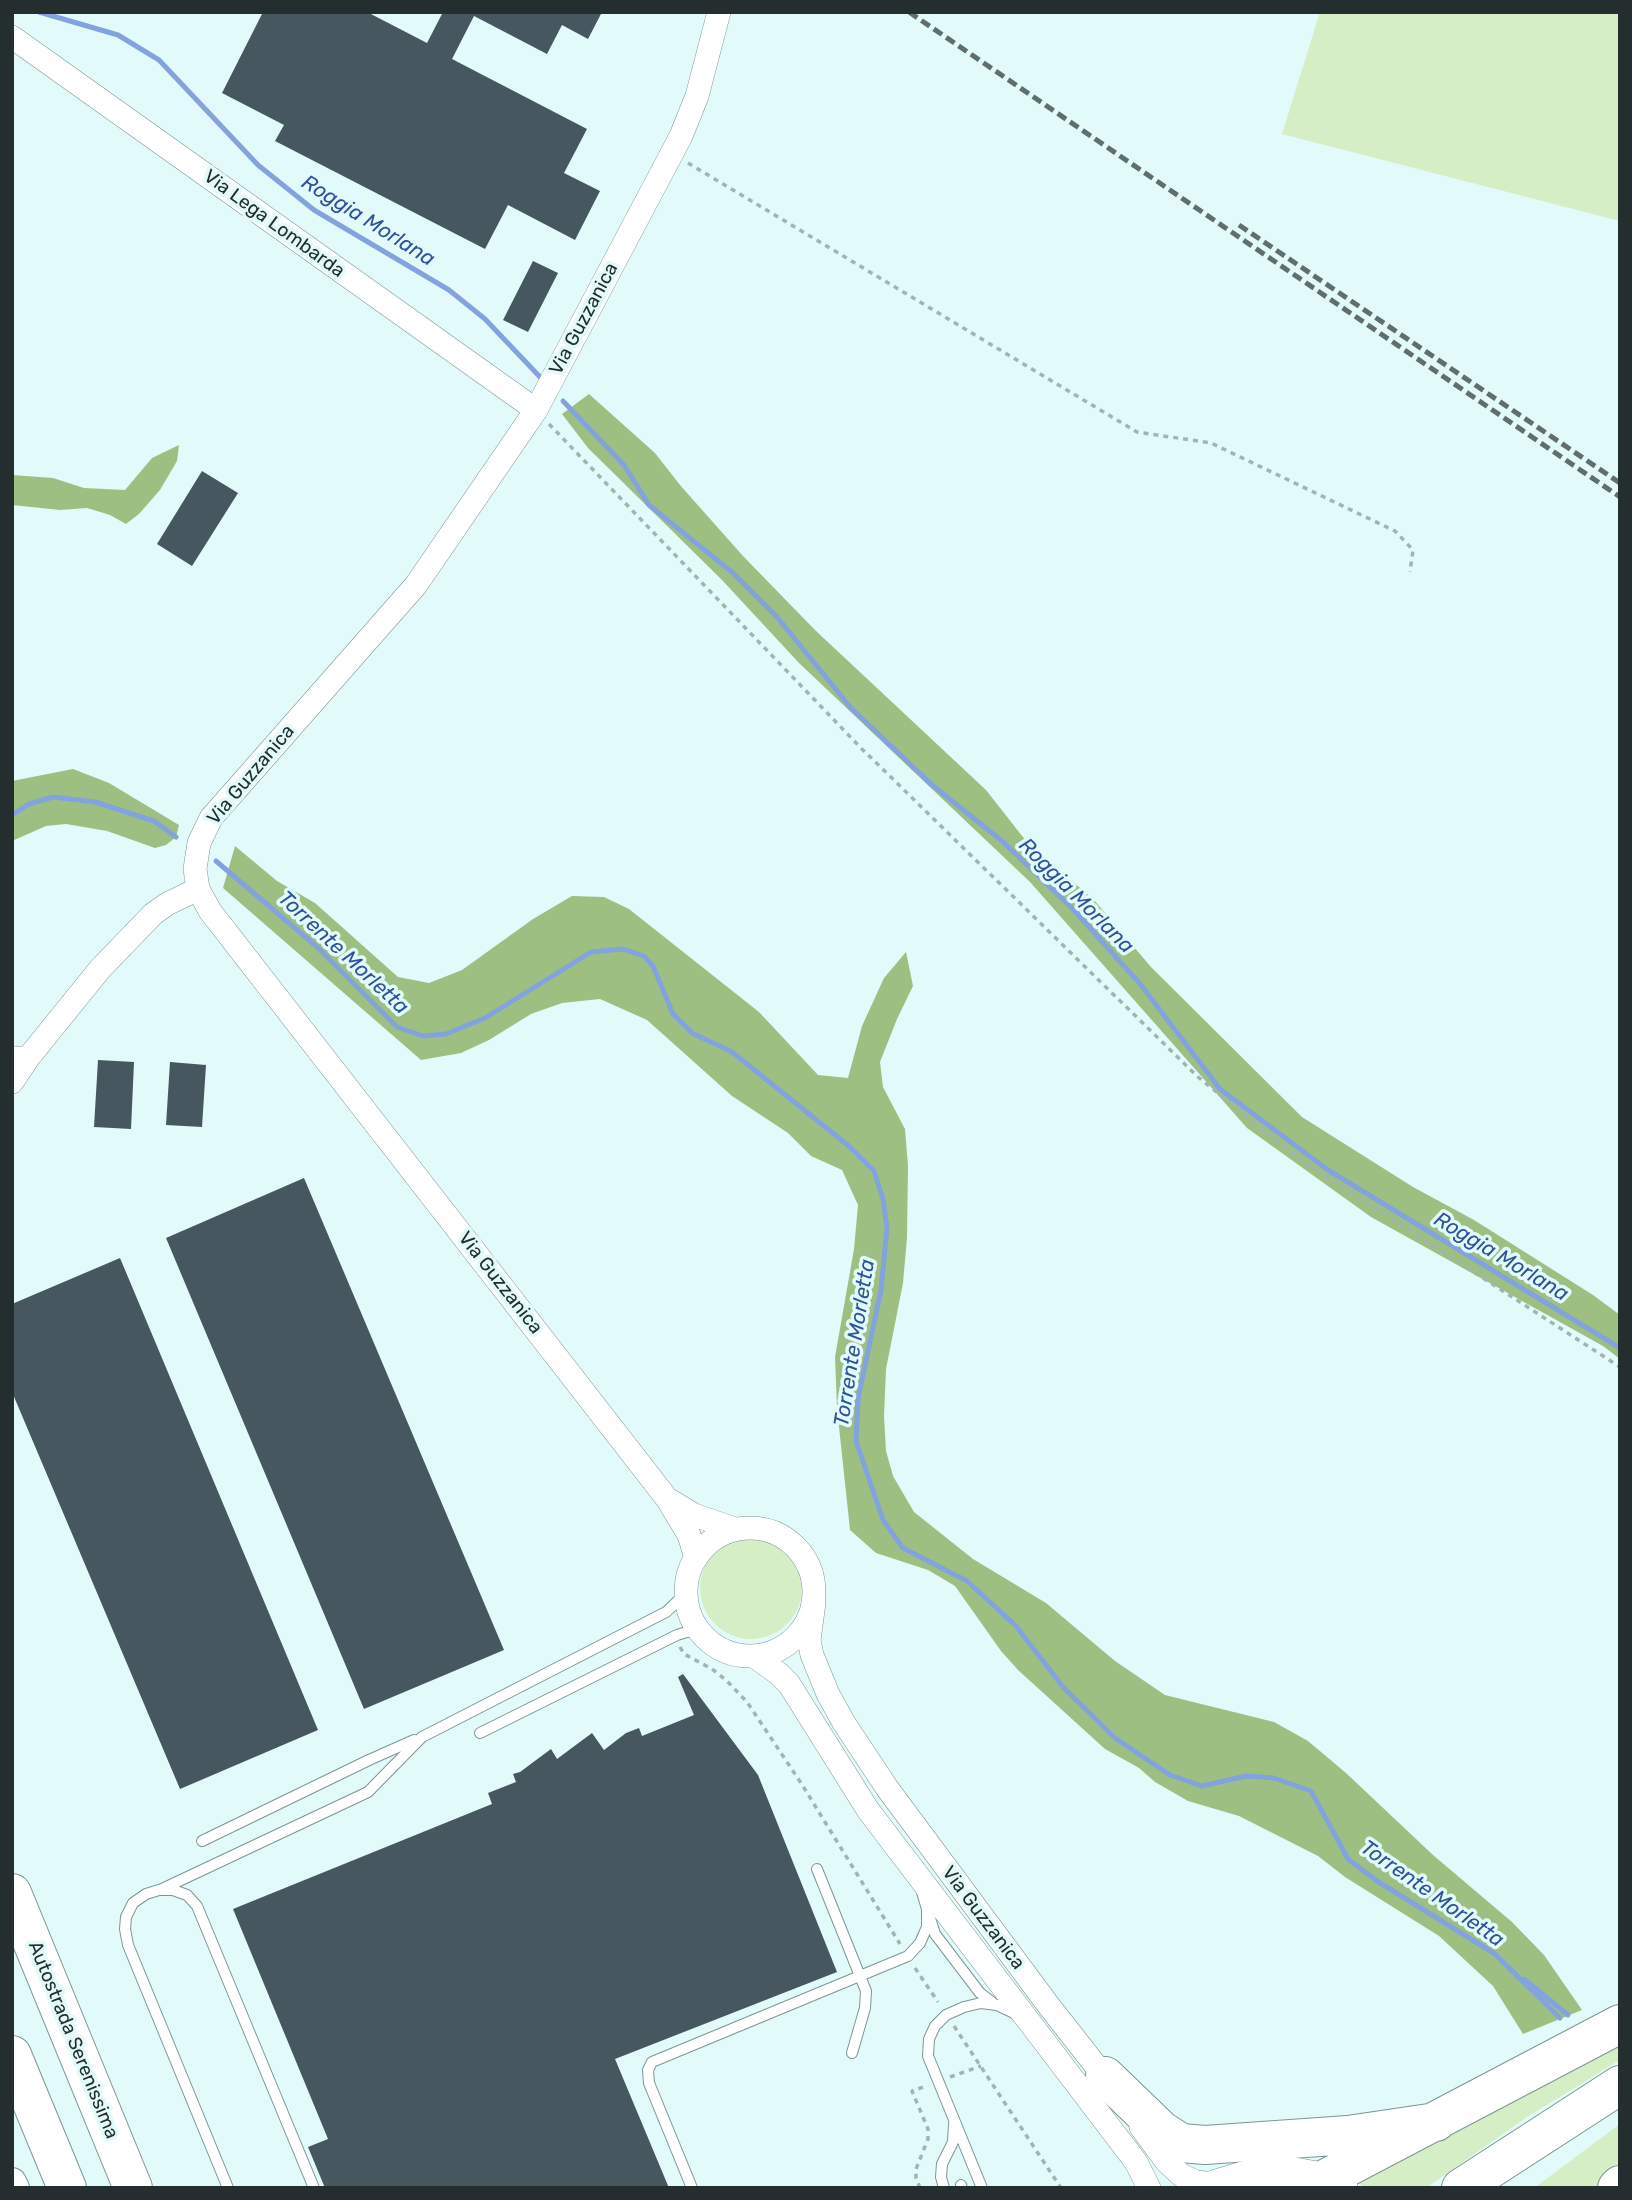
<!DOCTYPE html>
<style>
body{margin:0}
#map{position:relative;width:1632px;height:2200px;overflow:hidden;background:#e2fafa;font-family:Rubik,sans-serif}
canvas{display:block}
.frame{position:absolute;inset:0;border:14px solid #252e2e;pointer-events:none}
</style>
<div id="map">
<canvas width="1632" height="2200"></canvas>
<div class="frame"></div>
</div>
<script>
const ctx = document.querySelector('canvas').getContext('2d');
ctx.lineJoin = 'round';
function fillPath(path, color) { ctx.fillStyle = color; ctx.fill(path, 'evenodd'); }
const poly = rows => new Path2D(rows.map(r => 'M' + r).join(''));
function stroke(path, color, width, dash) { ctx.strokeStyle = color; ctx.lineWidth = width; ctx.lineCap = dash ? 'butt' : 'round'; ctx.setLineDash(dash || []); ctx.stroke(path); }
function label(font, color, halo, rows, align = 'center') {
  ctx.font = font + ' Rubik,sans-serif'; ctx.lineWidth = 7; ctx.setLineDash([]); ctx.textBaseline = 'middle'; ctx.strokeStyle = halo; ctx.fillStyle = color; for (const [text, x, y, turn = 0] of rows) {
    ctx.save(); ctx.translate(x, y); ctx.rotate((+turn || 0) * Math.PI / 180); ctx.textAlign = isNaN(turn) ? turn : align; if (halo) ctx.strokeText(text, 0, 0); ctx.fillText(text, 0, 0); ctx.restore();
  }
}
fillPath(poly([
 [1320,12,1620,12,1620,221,1282,134],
 '700 1588a51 51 0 1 1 102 0a51 51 0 1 1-102 0Z',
 [1620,2033,1620,2060,1527,2117,1426,2188,1365,2188,1349,2176],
 [1620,2124,1620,2169,1600,2188,1534,2188]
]), '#d6eec5');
fillPath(poly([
 [589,394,655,453,680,485,743,556,815,630,986,790,1026,841,1094,900,1151,967,1302,1117,1413,1187,1474,1220,1593,1295,1620,1315,1620,1359,1603,1346,1371,1217,1247,1128,1030,882,799,663,722,580,588,448,562,414],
 [179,445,177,461,160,490,139,514,126,524,110,515,87,508,60,510,12,505,12,475,53,478,84,488,125,490,152,458],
 [73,769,109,783,179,825,176,837,166,845,155,848,107,831,66,824,46,826,12,841,12,781],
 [235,846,277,881,315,903,398,977,429,983,462,970,533,919,572,896,604,897,629,909,759,1012,818,1075,848,1078,862,1026,884,978,906,952,913,986,897,1019,880,1062,883,1087,905,1129,908,1166,907,1238,903,1283,886,1369,884,1416,886,1451,893,1476,914,1512,973,1559,1046,1603,1115,1661,1165,1695,1274,1722,1308,1741,1346,1773,1433,1855,1512,1922,1544,1955,1582,2010,1523,2034,1493,1986,1439,1936,1345,1877,1318,1856,1239,1816,1188,1801,1155,1782,1139,1768,1105,1749,1018,1670,1001,1651,955,1586,928,1570,876,1553,850,1530,837,1408,835,1357,854,1249,858,1205,842,1170,811,1156,788,1133,732,1096,647,1020,600,999,562,1003,531,1014,489,1040,461,1053,421,1060,223,888]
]), '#9dc082');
stroke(poly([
 [39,12,118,35,159,60,258,165,314,210,449,290,485,319,540,377],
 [563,401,624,465,649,505,733,573,777,617,851,708,931,784,1002,841,1072,908,1141,985,1220,1089,1328,1170,1620,1348],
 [12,815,29,804,53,797,95,802,154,821,176,837],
 [216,861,316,946,397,1027,423,1036,446,1034,485,1018,591,952,623,949,644,956,653,966,673,1014,692,1033,732,1052,850,1147,874,1171,883,1199,887,1228,881,1290,858,1399,856,1441,883,1520,903,1548,967,1581,1016,1626,1063,1687,1115,1738,1170,1775,1202,1786,1246,1776,1274,1778,1311,1791,1348,1859,1377,1881,1495,1954,1560,2018],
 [1524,1979,1568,2015]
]), '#82a3de', 5);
fillPath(poly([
 [263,12,367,12,427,43,443,12,602,12,588,39,562,25,547,54,474,16,452,59,587,129,564,173,600,191,575,240,508,205,485,249,275,141,284,125,222,93],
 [533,261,558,273,528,332,503,320],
 [202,471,238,493,192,566,157,544],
 [98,1060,134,1062,131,1129,94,1127],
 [170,1062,206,1065,202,1127,166,1125],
 [304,1178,504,1650,364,1709,166,1238],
 [120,1258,318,1730,180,1789,12,1392,12,1304],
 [683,1674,758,1775,837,1972,615,2059,669,2188,325,2188,308,2147,328,2139,233,1909,492,1804,488,1793,516,1782,513,1774,520,1772,551,1749,557,1759,592,1733,604,1750,626,1733,639,1728,642,1736,694,1715,678,1677]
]), '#465760');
const service = poly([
 [480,1733,677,1635,697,1629],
 [202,1841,369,1760,414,1740],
 [817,1869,866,1991,865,2008,852,2053],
 [162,1889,368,1792,422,1737,666,1612,686,1593],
 [930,1918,935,1934,980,1993,992,2002],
 [961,2185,962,2188],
 [228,2188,128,1945,125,1929,126,1917,133,1903,146,1894,159,1890,173,1890,187,1895,197,1906,314,2188],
 [692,2188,649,2083,648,2070,652,2062,908,1956,920,1943,927,1927,927,1909,922,1892],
 [944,2188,941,2177,942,2164,953,2142,954,2124],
 [982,2188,928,2056,929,2039,935,2026,946,2015,964,2007,981,2003,997,2005,1016,2014]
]);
const minor = poly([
 [12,37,536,410],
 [12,1058,28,1058,100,969,153,914,167,904,198,889],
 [12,1082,28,1058],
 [671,1501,694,1515,735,1529],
 '686 1592a64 64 0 1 1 128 0a64 64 0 1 1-128 0Z',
 [696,1558,689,1535,668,1500,210,911,198,889,195,869,199,843,211,818,416,585,536,410,681,136,697,96,719,12],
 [814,1603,809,1640,812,1655,828,1694,844,1723,887,1788,1049,2006,1111,2085],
 [755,1657,779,1674,789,1684,868,1810,1136,2162,1149,2188],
 [1141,2127,1166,2161,1181,2175,1196,2182,1222,2185]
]);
const tertiary = poly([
 [12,2182,15,2188]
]);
const primary = poly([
 [1217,2188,1254,2177,1288,2175,1321,2181,1339,2188]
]);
const trunk = poly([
 [1105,2076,1161,2130,1181,2143,1205,2145,1348,2135,1436,2122],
 [1321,2181,1620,2024],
 [1461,2188,1620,2085],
 [1617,2188,1620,2185]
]);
const motorway = poly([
 [12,1893,133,2188],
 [12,2055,67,2188]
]);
stroke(service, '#7e9595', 12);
stroke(minor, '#7e9595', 24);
stroke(tertiary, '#7e9595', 30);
stroke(primary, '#7e9595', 38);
stroke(trunk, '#7e9595', 40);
stroke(motorway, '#7e9595', 40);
stroke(poly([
 [688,163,1137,432,1211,443,1395,531,1413,550,1410,572],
 [549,424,861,748,1198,1077,1301,1160,1620,1367],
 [680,1647,684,1654,712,1669,727,1681,747,1702,801,1783,900,1944],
 [915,1968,938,2002],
 [954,2026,1061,2188],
 [950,2077,981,2066],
 [920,2188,916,2178,916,2169,928,2139,928,2129,912,2091,926,2086]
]), '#a1b4b4', 3.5, [5, 5]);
stroke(service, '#fff', 10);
stroke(minor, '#fff', 23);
stroke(tertiary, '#fff', 28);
stroke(primary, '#fff', 37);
stroke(trunk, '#fff', 38);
stroke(motorway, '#fff', 38);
stroke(poly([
 [909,12,1620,497],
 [1239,225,1620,483]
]), '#606e6e', 5, [10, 5]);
label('19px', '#252e2e', '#e2fafa', [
 ["Via Lega Lombarda",274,224,36],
 ["Via Guzzanica",584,319,-62],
 ["Via Guzzanica",251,775,-50],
 ["Via Guzzanica",500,1283,52],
 ["Via Guzzanica",983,1918,53],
 ["Autostrada Serenissima",73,2040,68]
]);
label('italic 21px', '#2d539a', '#e2fafa', [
 ["Roggia Morlana",368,221,32],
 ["Roggia Morlana",1076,896,45],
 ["Torrente Morletta",343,953,43],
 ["Roggia Morlana",1501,1257,31],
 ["Torrente Morletta",855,1343,-81],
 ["Torrente Morletta",1432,1894,35]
]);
</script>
